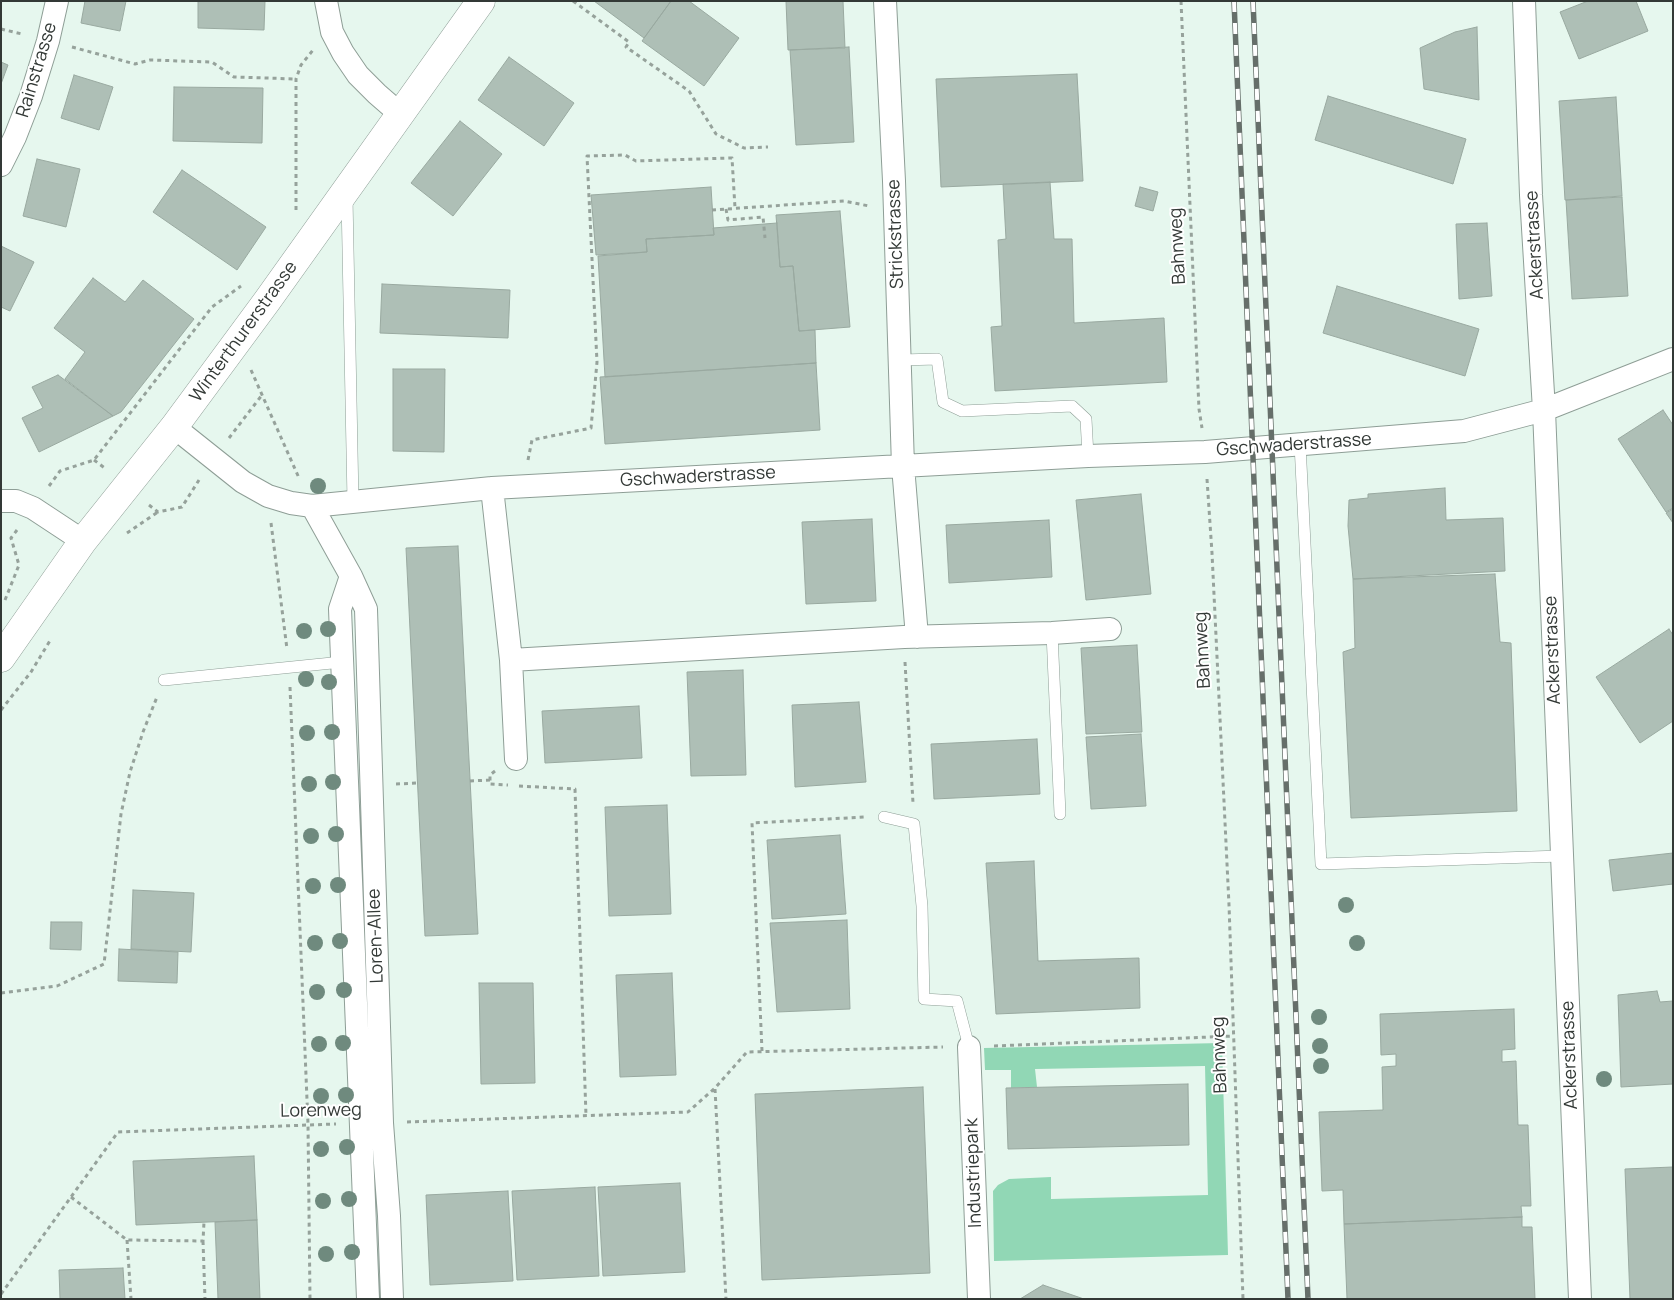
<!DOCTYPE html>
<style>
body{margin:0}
#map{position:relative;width:1674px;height:1300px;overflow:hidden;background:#e6f7ee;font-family:Manrope,sans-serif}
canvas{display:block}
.frame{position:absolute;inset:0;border:2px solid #333936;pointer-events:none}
</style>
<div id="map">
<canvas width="1674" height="1300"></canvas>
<div class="frame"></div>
</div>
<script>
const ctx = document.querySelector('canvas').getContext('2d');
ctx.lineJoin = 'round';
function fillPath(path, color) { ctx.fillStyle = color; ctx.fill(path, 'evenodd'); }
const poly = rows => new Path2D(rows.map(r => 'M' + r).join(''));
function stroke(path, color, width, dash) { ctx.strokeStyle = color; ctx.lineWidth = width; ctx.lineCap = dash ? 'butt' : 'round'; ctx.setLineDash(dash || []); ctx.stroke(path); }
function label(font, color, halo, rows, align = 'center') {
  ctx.font = font + ' Manrope,sans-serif'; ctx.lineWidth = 4; ctx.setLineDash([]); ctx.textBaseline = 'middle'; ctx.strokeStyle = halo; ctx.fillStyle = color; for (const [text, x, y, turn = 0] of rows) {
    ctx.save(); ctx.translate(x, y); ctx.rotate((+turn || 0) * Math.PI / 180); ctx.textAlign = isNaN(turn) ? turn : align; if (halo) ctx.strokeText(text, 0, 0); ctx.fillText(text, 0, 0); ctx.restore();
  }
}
fillPath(poly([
 [1222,1043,1228,1255,994,1261,993,1191,998,1185,1009,1179,1051,1177,1051,1199,1208,1195,1205,1066,1035,1069,1037,1087,1011,1088,1011,1070,985,1070,984,1048]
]), '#91d7b5');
const building = poly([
 [85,1,126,1,120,31,81,23,85,1],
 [198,1,265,1,264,30,198,28,198,1],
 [594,1,671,1,644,38,594,1],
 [671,1,689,1,739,38,704,86,642,41,671,1],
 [786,1,843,1,845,48,788,50,786,1],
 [1588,1,1636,1,1648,31,1579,59,1560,12,1588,1],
 [1477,27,1479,100,1424,89,1420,48,1455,32,1477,27],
 [849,47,854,142,796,145,790,50,849,47],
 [509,57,574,103,544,146,478,100,509,57],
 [1,62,8,65,1,84,1,62],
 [1077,74,1083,181,941,187,936,79,1077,74],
 [74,75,113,87,99,130,61,118,74,75],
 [174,87,263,88,262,143,173,141,174,87],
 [1328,96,1466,139,1453,184,1315,140,1328,96],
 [1616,97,1622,196,1565,200,1559,101,1616,97],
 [460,121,502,154,453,216,411,183,460,121],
 [37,159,80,169,66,227,23,216,37,159],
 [182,170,266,227,237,270,153,212,182,170],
 [1050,182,1054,239,1072,239,1074,323,1164,318,1167,382,995,391,991,327,1002,326,998,240,1006,239,1003,184,1050,182],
 [711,187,714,235,646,239,647,252,596,255,591,195,711,187],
 [1140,187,1158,192,1153,211,1135,206,1140,187],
 [1622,197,1628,296,1572,299,1566,200,1622,197],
 [840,211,850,327,799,331,793,266,780,267,776,215,840,211],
 [777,223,780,267,793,266,799,331,815,330,816,363,605,377,598,256,647,252,646,239,714,235,713,228,777,223],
 [1487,223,1492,296,1459,299,1456,224,1487,223],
 [1,246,34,262,10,311,1,307,1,246],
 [93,278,125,302,143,280,194,319,121,412,113,416,65,379,85,352,54,328,93,278],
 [382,284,510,290,508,338,380,333,382,284],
 [1337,286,1479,329,1465,376,1323,333,1337,286],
 [816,363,820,430,605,444,600,377,816,363],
 [393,369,445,369,444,452,393,451,393,369],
 [58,375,113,416,39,452,22,418,43,408,32,387,58,375],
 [1663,410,1673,425,1673,508,1666,512,1618,439,1663,410],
 [1445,488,1446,520,1503,518,1505,571,1353,579,1348,526,1349,500,1368,498,1368,494,1445,488],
 [1141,494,1151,594,1086,600,1076,500,1141,494],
 [1673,509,1673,523,1666,513,1673,509],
 [872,519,876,601,806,604,802,522,872,519],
 [1049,520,1052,577,949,583,946,525,1049,520],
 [458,546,478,934,425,936,406,548,458,546],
 [1495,574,1500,642,1511,643,1517,811,1351,818,1343,652,1355,648,1353,579,1495,574],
 [1669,629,1673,635,1673,721,1640,743,1596,677,1669,629],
 [1137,645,1142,732,1086,734,1081,648,1137,645],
 [743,670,746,775,691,776,687,672,743,670],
 [859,702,866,782,795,787,792,705,859,702],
 [639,706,642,758,545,763,542,711,639,706],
 [1141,734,1146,806,1091,809,1086,737,1141,734],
 [1037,739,1040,794,934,799,931,744,1037,739],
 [667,805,671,914,609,916,605,807,667,805],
 [840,835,846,914,772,919,767,840,840,835],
 [1673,853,1673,884,1613,891,1609,860,1673,853],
 [1034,861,1038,961,1139,958,1140,1008,996,1014,986,863,1034,861],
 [133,890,194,893,191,952,131,949,133,890],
 [847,920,850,1009,777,1012,770,923,847,920],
 [51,922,82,922,81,950,50,949,51,922],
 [119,949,178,952,177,983,118,981,119,949],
 [672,973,676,1075,620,1077,616,975,672,973],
 [479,983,533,983,535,1083,481,1084,479,983],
 [1657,991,1660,1002,1673,1001,1673,1084,1621,1087,1618,995,1657,991],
 [1514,1009,1515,1049,1502,1050,1502,1062,1516,1061,1518,1125,1528,1125,1531,1206,1521,1206,1522,1217,1344,1224,1343,1190,1322,1191,1319,1112,1383,1110,1382,1067,1396,1066,1396,1054,1381,1055,1380,1014,1514,1009],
 [1188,1084,1189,1145,1008,1149,1006,1088,1188,1084],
 [923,1087,930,1273,762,1280,755,1094,923,1087],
 [254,1156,257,1220,136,1225,133,1161,254,1156],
 [1673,1167,1673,1299,1630,1299,1625,1169,1673,1167],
 [680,1183,685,1272,603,1276,598,1187,680,1183],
 [595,1187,599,1276,517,1280,512,1191,595,1187],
 [508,1191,513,1281,430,1285,426,1195,508,1191],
 [1522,1217,1522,1227,1532,1227,1535,1299,1347,1299,1344,1224,1522,1217],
 [257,1220,260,1299,218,1299,215,1222,257,1220],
 [123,1268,125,1299,60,1299,59,1270,123,1268],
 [1043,1285,1084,1299,1020,1299,1043,1285]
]);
fillPath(building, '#aebfb6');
stroke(building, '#99a9a0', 1);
const lane = poly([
 [347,198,353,501],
 [901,360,937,359,943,402,962,411,1072,406,1086,419,1088,456],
 [1300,444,1321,864,1561,856],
 [1052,633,1060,814],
 [164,680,342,662],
 [884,817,914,824,922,906,924,999,957,1001,969,1047]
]);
const street = poly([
 [326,1,332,32,343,53,358,75,377,94,400,114],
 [885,1,894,181,903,466,917,637],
 [1524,1,1531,195,1544,410,1580,1299],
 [1,165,15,137,31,96,48,41,57,1],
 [174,427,243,482,268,496,291,503,312,506,492,488,1088,456,1205,452,1464,431,1544,410,1673,359],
 [492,488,511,660,516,759],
 [1,501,16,501,33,508,83,541],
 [312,506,351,576,366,609,382,1123,389,1216,392,1299],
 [351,576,340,609,368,1299],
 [511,660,904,637,1052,633,1110,629],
 [969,1047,979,1299]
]);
const secondary = poly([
 [1,658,83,541,174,427,267,301,481,1]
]);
stroke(lane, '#8e9e96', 12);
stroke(street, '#8e9e96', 24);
stroke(secondary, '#8e9e96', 29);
stroke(poly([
 [573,1,629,42,626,47,689,91,716,134,744,148,768,147],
 [1181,1,1199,409,1202,428],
 [1,29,22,34],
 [72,47,135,64,150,60,212,62,234,77,296,79],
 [726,209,728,220,763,217,765,238],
 [296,210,296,79,301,65,313,50],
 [712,210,844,201,869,206],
 [251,370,299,478],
 [229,438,262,395],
 [94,460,106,469],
 [528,460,532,440,591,428,597,362,587,156,625,155,636,161,732,158,735,208],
 [1207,479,1212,553,1229,905,1243,1299],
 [49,486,60,471,94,460,212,307,241,286],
 [149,505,158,512,182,507,199,480],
 [271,523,287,649],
 [127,533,158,512],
 [5,600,19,565,11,538,17,530],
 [905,662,913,803],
 [290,687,308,1124,310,1299],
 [1,710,31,672,51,639],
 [495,771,490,775,490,784,508,785],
 [470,781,490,780],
 [396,784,418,783],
 [519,786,575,789,586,1116],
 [1,993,57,986,104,964,121,814,130,772,143,732,157,697],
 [994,1046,1233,1036],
 [762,1051,752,823,865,817],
 [715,1089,726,1299],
 [407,1122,688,1112,715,1088,747,1052,943,1047],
 [71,1197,127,1240,203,1241,204,1222],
 [127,1240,131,1299],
 [203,1241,205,1299],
 [1,1294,118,1132,336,1124]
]), '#96a29b', 3, [4, 4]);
stroke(lane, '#fff', 11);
stroke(street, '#fff', 22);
stroke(secondary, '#fff', 28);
const rail = poly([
 [1234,1,1288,1299],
 [1253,1,1308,1299]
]);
stroke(rail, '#666f6a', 5.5);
stroke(rail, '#fff', 4, [11]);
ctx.fillStyle = '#6f8a7e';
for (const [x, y] of [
 [318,486],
 [328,629],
 [304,631],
 [306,679],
 [329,682],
 [332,732],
 [307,733],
 [333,782],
 [309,784],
 [336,834],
 [311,836],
 [338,885],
 [313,886],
 [1346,905],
 [340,941],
 [315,943],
 [1357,943],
 [344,990],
 [317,992],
 [1319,1017],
 [343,1043],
 [319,1044],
 [1320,1046],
 [1321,1066],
 [1604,1079],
 [346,1095],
 [321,1096],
 [347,1147],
 [321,1149],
 [349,1199],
 [323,1201],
 [352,1252],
 [326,1254]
]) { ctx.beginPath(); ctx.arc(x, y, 8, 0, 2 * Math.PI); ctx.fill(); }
label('18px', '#333936', '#fff', [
 ["Rainstrasse",37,70,-73],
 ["Strickstrasse",896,234,-92],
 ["Ackerstrasse",1535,245,-93],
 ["Bahnweg",1178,246,-93],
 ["Winterthurerstrasse",244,332,-54],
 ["Gschwaderstrasse",1294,445,-4],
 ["Gschwaderstrasse",698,477,-3],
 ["Bahnweg",1203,650,-93],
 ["Ackerstrasse",1553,650,-92],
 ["Loren-Allee",376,936,-92],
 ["Bahnweg",1220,1055,-92],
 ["Ackerstrasse",1570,1055,-92],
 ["Lorenweg",321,1111,-1],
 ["Industriepark",974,1173,-92]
]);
</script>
